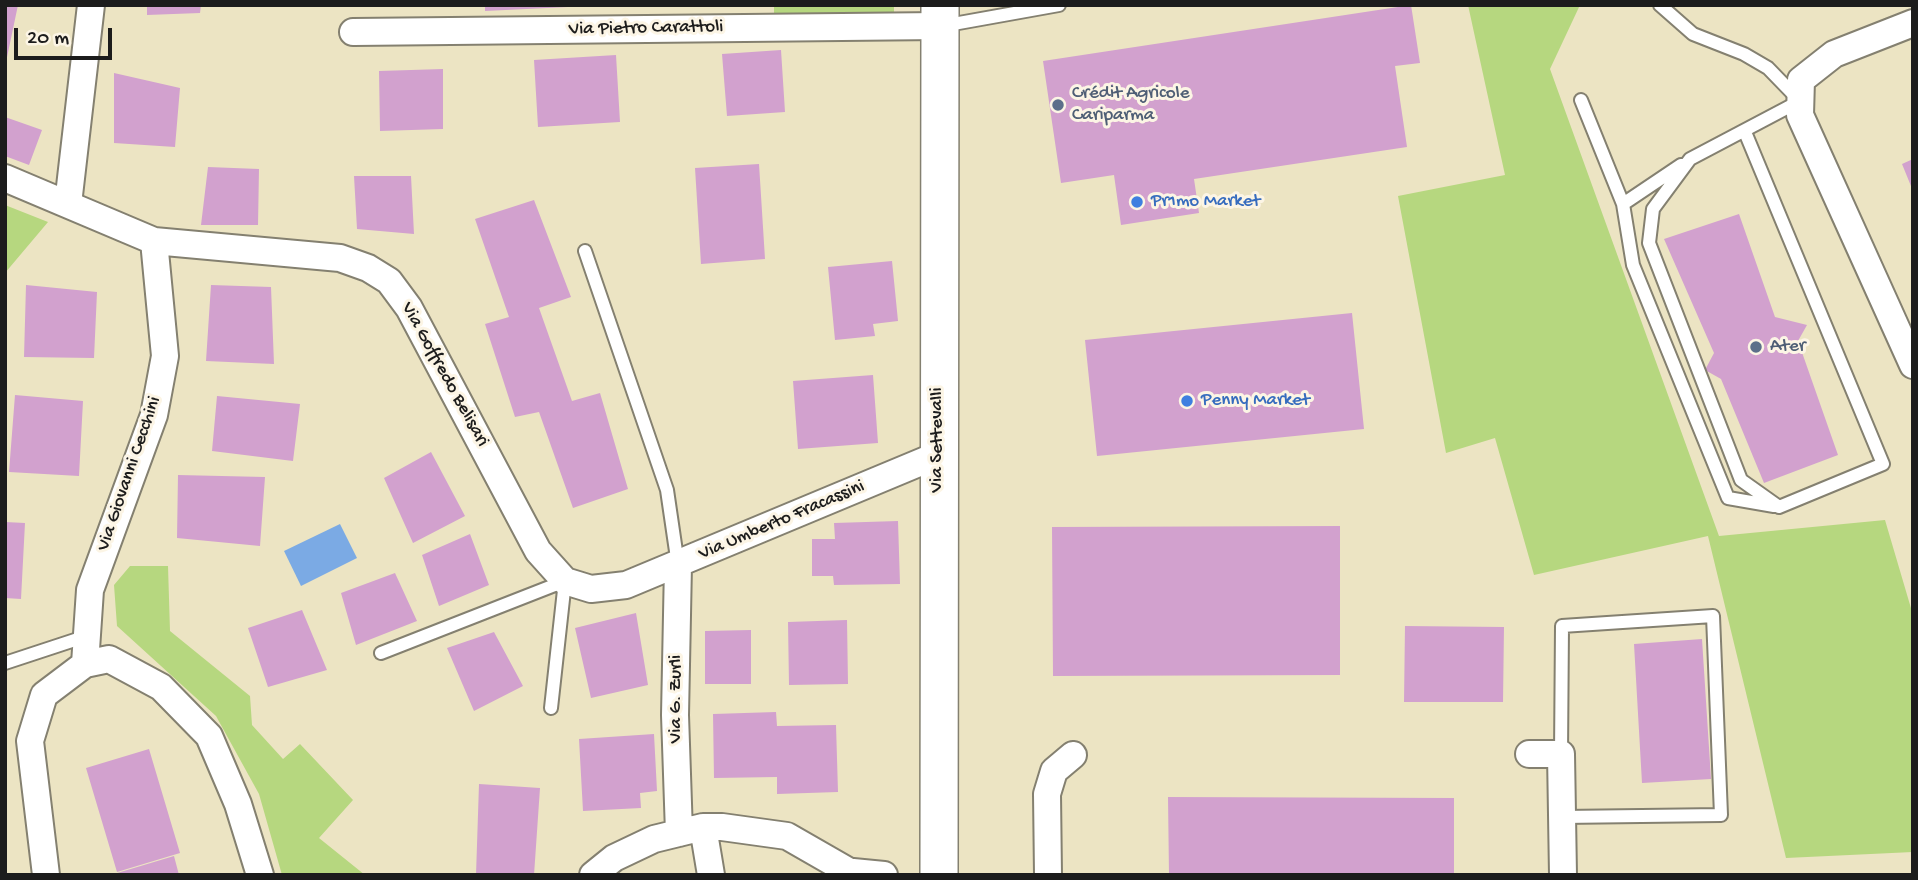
<!DOCTYPE html>
<meta charset="utf-8">
<style>
body{margin:0}
#map{position:relative;width:1918px;height:880px;overflow:hidden;background:#ece4c3;font-family:"Gochi Hand",sans-serif}
canvas{display:block}
.frame{position:absolute;inset:0;border:7px solid #1c1c1c;pointer-events:none}
.scale{position:absolute;left:14px;top:28px;width:98px;height:32px;box-sizing:border-box;border:4px solid #1c1c1c;border-top:0;padding-left:9px;font-size:21px;line-height:24px;white-space:nowrap;color:#1c1c1c;-webkit-text-stroke:5px #fcf5e5;paint-order:stroke}
</style>
<div id="map">
<canvas width="1918" height="880"></canvas>
<div class="frame"></div>
<div class="scale">20 m</div>
</div>
<script>
const ctx = document.querySelector('canvas').getContext('2d');
ctx.lineJoin = 'round';
function fillPath(path, color) { ctx.fillStyle = color; ctx.fill(path, 'evenodd'); }
const poly = rows => new Path2D(rows.map(r => 'M' + r).join(''));
function stroke(path, color, width, dash) { ctx.strokeStyle = color; ctx.lineWidth = width; ctx.lineCap = dash ? 'butt' : 'round'; ctx.setLineDash(dash || []); ctx.stroke(path); }
function label(font, color, halo, rows, align = 'center') {
  ctx.font = font + ' "Gochi Hand",sans-serif'; ctx.lineWidth = 6; ctx.setLineDash([]); ctx.textBaseline = 'middle'; ctx.strokeStyle = halo; ctx.fillStyle = color; for (const [text, x, y, turn = 0] of rows) {
    ctx.save(); ctx.translate(x, y); ctx.rotate((+turn || 0) * Math.PI / 180); ctx.textAlign = isNaN(turn) ? turn : align; if (halo) ctx.strokeText(text, 0, 0); ctx.fillText(text, 0, 0); ctx.restore();
  }
}
fillPath(poly([
 [774,5,894,5,894,13,774,13],
 [1468,5,1580,5,1550,69,1719,536,1885,520,1913,615,1913,852,1786,858,1708,536,1534,575,1495,438,1446,453,1398,196,1505,175],
 [5,205,48,222,5,273],
 [130,566,168,566,170,631,250,696,252,725,283,759,300,744,353,800,319,838,365,875,282,875,259,794,216,716,117,626,114,585]
]), '#b6d77f');
fillPath(poly([
 [340,524,357,558,301,586,284,551]
]), '#7baae4');
fillPath(poly([
 [5,5,18,5,6,62,5,62],
 [147,5,201,5,200,13,147,15],
 [485,5,568,5,568,7,485,11],
 [1411,5,1420,63,1395,66,1407,147,1194,179,1199,213,1121,225,1114,175,1061,183,1043,61],
 [781,50,785,112,727,116,722,54],
 [616,55,620,122,538,127,534,60],
 [443,69,443,129,380,131,379,71],
 [114,73,180,88,175,147,114,143],
 [5,117,42,130,29,165,5,156],
 [1913,159,1913,191,1902,164],
 [759,164,765,259,701,264,695,168],
 [208,167,259,169,258,225,201,225],
 [354,176,411,176,414,234,357,229],
 [534,200,571,297,539,308,572,401,600,393,628,489,573,508,539,412,515,417,485,324,509,317,475,219],
 [1739,214,1775,317,1807,325,1798,341,1838,455,1764,483,1721,379,1705,370,1714,353,1664,239],
 [892,261,898,321,873,324,875,336,835,340,828,267],
 [26,285,97,292,94,358,24,357],
 [211,285,271,287,274,364,206,361],
 [1352,313,1364,429,1097,456,1085,340],
 [873,375,878,443,798,449,793,381],
 [15,395,83,401,79,476,9,472],
 [217,396,300,404,293,461,212,451],
 [431,452,465,516,413,543,384,478],
 [178,475,265,477,260,546,177,538],
 [898,521,900,584,834,585,833,576,812,576,812,539,835,539,834,523],
 [5,522,25,523,21,599,5,598],
 [1340,526,1340,675,1053,676,1052,527],
 [470,534,489,585,439,606,422,555],
 [395,573,417,621,356,645,341,593],
 [302,610,327,670,268,687,248,628],
 [636,613,648,685,591,698,575,628],
 [847,620,848,684,789,685,788,622],
 [1405,626,1504,627,1503,702,1404,702],
 [751,630,751,684,705,684,705,631],
 [494,632,523,686,474,711,447,648],
 [1702,639,1711,779,1642,783,1634,644],
 [776,712,777,726,836,725,838,792,777,794,777,777,714,778,713,714],
 [654,734,657,791,640,793,641,808,583,811,579,739],
 [149,749,180,853,117,872,86,768],
 [479,784,540,788,534,875,476,875],
 [1168,797,1454,798,1454,875,1169,875],
 [174,856,179,875,114,875,114,874]
]), '#d2a1ce');
const lane = poly([
 [1660,5,1693,34,1744,54,1768,68,1800,101,1690,159,1653,209,1649,243,1741,480,1779,507,1883,464,1745,132],
 [942,26,1059,5],
 [1581,100,1623,204],
 [1681,165,1623,204,1633,265,1728,498,1774,506],
 [585,251,667,490,678,565],
 [381,653,565,581,551,708],
 [5,663,87,636],
 [1561,754,1562,626,1713,616,1721,815,1562,817]
]);
const street = poly([
 [1913,23,1834,54,1801,80,1800,115,1913,365],
 [353,32,940,26],
 [5,178,154,241,340,258,368,268,389,281,409,308,538,551,565,581,591,589,626,585,938,455],
 [68,204,91,5],
 [678,565,675,715,679,833],
 [85,664,90,590,154,415,165,356,154,241],
 [1529,754,1561,754,1563,875],
 [703,827,711,875],
 [853,872,884,875],
 [46,875,30,741,44,695,85,664,109,659,161,687,209,736,238,804,260,875],
 [593,875,614,858,654,839,703,827,722,827,787,836,855,875],
 [1048,875,1047,794,1054,771,1073,755]
]);
const secondary = poly([
 [939,875,940,5]
]);
stroke(lane, '#848070', 16);
stroke(street, '#848070', 30);
stroke(secondary, '#848070', 40);
stroke(lane, '#fff', 12);
stroke(street, '#fff', 26);
stroke(secondary, '#fff', 37);
for (const [x, y, r, color] of [
 [1058,105,7,"#5c6f8a"],
 [1137,202,7,"#3f7fe0"],
 [1756,347,7,"#5c6f8a"],
 [1187,401,7,"#3f7fe0"]
]) { const dot = new Path2D(); dot.arc(x, y, r, 0, 2 * Math.PI); ctx.fillStyle = color; ctx.fill(dot); stroke(dot, '#fcf5e5', 2.5); }
label('19px', '#1c1c1c', '#fcf5e5', [
 ["Via Pietro Carattoli",646,29,-1],
 ["Via Goffredo Belisari",444,375,61],
 ["Via Settevalli",938,440,-90],
 ["Via Giovanni Cecchini",130,474,-71],
 ["Via Umberto Fracassini",782,521,-23],
 ["Via G. Zurli",677,699,-90]
]);
label('19px', '#4e5e75', '#fcf5e5', [
 ["Crédit Agricole",1072,94],
 ["Cariparma",1072,116],
 ["Ater",1770,347]
], 'left');
label('19px', '#366cbe', '#fcf5e5', [
 ["Pr1mo Market",1151,202],
 ["Penny Market",1201,401]
], 'left');
</script>
